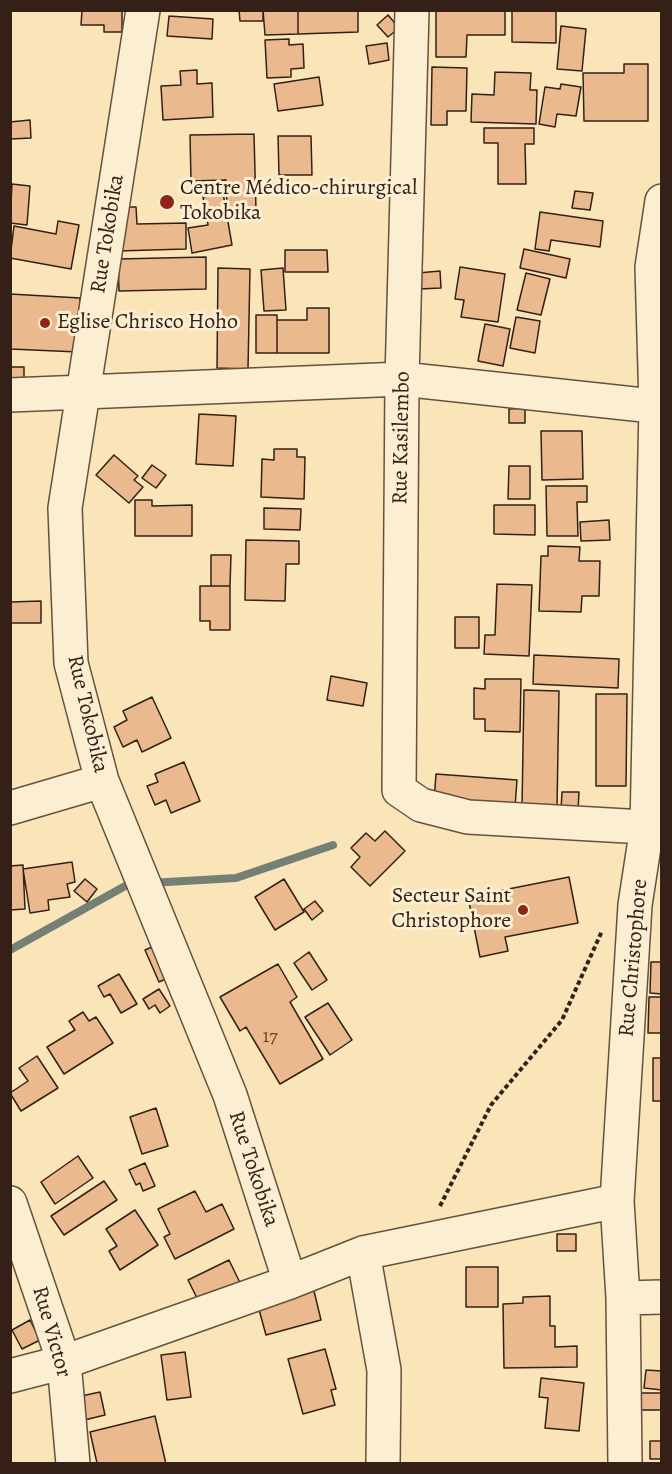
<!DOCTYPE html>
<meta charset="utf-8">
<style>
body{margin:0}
#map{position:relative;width:672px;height:1474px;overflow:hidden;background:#f9e5b8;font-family:Alegreya,serif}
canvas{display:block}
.frame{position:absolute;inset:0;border:12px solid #342017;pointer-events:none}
</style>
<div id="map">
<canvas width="672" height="1474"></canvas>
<div class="frame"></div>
</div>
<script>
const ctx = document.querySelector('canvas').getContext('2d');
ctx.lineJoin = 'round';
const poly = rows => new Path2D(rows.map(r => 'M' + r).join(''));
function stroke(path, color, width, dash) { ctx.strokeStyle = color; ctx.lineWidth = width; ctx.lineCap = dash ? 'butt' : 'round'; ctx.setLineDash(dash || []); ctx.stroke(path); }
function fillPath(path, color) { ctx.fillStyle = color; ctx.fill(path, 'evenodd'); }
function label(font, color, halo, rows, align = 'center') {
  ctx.font = font + ' Alegreya,serif'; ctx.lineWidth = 6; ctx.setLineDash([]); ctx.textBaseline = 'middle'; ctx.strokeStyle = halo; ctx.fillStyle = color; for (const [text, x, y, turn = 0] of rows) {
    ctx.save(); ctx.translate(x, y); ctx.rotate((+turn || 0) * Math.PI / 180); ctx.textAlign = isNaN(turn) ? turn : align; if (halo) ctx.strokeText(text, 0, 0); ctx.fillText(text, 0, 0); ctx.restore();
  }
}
stroke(poly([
 [150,883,236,878,333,845],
 [10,950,127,885,137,884]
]), '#747f75', 8);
const building = poly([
 [82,10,122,10,122,32,104,32,104,25,81,25,82,10],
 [239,10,263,10,263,21,240,21,239,10],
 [263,10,298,10,298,34,265,35,263,10],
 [298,10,358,10,358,32,298,34,298,10],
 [436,10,505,10,505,35,467,35,466,57,436,57,436,10],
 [512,10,556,10,556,43,512,42,512,10],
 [388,15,399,28,388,37,377,25,388,15],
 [169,16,213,19,212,39,167,36,169,16],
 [561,26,586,29,582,71,557,69,561,26],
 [289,39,289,45,303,44,304,68,291,69,291,77,267,78,265,40,289,39],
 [387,43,389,60,369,64,366,46,387,43],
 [624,64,648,64,648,121,584,121,583,73,624,73,624,64],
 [432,67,467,68,466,111,447,111,447,125,431,125,432,67],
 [197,70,197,84,212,83,213,117,163,120,161,86,181,85,180,71,197,70],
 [495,72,531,73,530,90,537,90,536,124,471,122,472,94,494,95,495,72],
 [319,77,323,105,278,111,274,84,319,77],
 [561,84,581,87,576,116,557,114,555,127,539,124,545,87,560,89,561,84],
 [30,120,31,138,10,139,10,122,30,120],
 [484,128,534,128,534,144,525,144,526,184,498,184,498,143,484,143,484,128],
 [254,134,256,210,227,211,226,180,191,181,190,135,254,134],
 [278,136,311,136,312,175,279,175,278,136],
 [12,184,30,186,27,225,10,223,12,184],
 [575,191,593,193,590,210,572,208,575,191],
 [223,193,232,245,192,253,188,228,208,225,203,197,223,193],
 [116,207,136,207,137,224,186,223,186,249,117,251,116,207],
 [540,212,603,221,600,247,551,240,549,251,535,249,540,212],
 [58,221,79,225,71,269,10,258,14,226,56,234,58,221],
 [524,249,570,259,566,278,520,268,524,249],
 [285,250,327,250,328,272,285,272,285,250],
 [206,257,206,289,119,291,118,259,206,257],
 [460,267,505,274,498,322,461,317,464,300,455,299,460,267],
 [218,268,250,269,248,369,217,368,218,268],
 [283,268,286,310,264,311,261,270,283,268],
 [440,271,441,288,419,289,418,273,440,271],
 [526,273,550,279,541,315,517,310,526,273],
 [10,294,80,298,78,352,10,349,10,294],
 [307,308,329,308,329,353,277,353,277,320,307,320,307,308],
 [256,315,277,315,277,353,256,353,256,315],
 [516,317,540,321,535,353,510,348,516,317],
 [485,324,510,329,503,366,478,361,485,324],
 [10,367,24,367,24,386,10,386,10,367],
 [525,408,525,423,509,423,509,409,525,408],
 [199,414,236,416,233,466,196,464,199,414],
 [541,431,582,431,583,479,542,480,541,431],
 [274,449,297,449,297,457,305,457,304,499,261,497,262,459,274,460,274,449],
 [114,455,138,476,134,480,143,487,129,503,96,475,114,455],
 [152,465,166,475,156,488,142,478,152,465],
 [509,466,530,466,530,499,508,499,509,466],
 [546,486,587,486,587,502,577,502,578,536,547,536,546,486],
 [135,500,152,500,152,506,192,505,192,536,135,536,135,500],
 [494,505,535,505,535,535,494,534,494,505],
 [264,508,301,509,300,530,264,529,264,508],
 [609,520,610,540,581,541,580,522,609,520],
 [246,540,299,541,299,564,286,564,285,601,245,600,246,540],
 [548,546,580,547,579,561,600,561,599,596,582,596,581,612,539,611,541,556,548,556,548,546],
 [211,555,231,555,230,586,211,586,211,555],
 [497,584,532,585,529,656,484,654,485,635,495,635,497,584],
 [200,586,230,586,230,630,210,630,210,621,200,621,200,586],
 [41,601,41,623,10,623,10,602,41,601],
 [455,617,479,617,479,648,455,648,455,617],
 [534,655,619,659,618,688,533,684,534,655],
 [331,676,367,683,363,706,327,700,331,676],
 [485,679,521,679,520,732,485,731,485,719,474,719,474,688,485,689,485,679],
 [524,690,559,691,557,808,522,807,524,690],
 [596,694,627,694,626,786,596,786,596,694],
 [152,697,171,738,142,752,137,740,123,747,114,727,127,720,123,711,152,697],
 [184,762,200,801,171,813,166,800,155,805,147,786,158,782,155,774,184,762],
 [436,774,517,780,515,807,434,801,436,774],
 [562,792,579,792,578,810,561,810,562,792],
 [385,831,405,851,370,886,351,867,360,857,351,848,366,833,375,841,385,831],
 [72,862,75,882,67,884,70,897,48,900,49,910,30,913,23,869,72,862],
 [23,865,25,909,10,910,10,866,23,865],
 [569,877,578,923,505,937,508,951,480,957,468,897,569,877],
 [85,879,97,889,87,902,74,891,85,879],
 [284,879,304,912,275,930,255,897,284,879],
 [315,901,323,911,312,920,304,909,315,901],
 [159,944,174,975,159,982,145,950,159,944],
 [309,952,327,980,312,990,294,963,309,952],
 [651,962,662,962,662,994,650,993,651,962],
 [278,964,297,997,290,1002,323,1059,280,1084,246,1027,240,1031,220,997,278,964],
 [119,974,137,1004,121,1013,110,994,104,997,98,986,119,974],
 [159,989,170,1006,160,1013,155,1005,149,1009,143,999,159,989],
 [649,997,662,997,662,1033,648,1033,649,997],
 [328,1003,352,1040,330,1055,305,1017,328,1003],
 [83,1012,89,1021,96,1017,113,1043,64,1074,47,1047,75,1030,69,1021,83,1012],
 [37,1056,58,1088,21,1111,10,1093,28,1081,19,1068,37,1056],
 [653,1058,662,1058,662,1101,653,1101,653,1058],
 [156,1108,168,1146,142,1154,130,1117,156,1108],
 [78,1156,93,1178,55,1204,41,1182,78,1156],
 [145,1163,155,1186,143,1191,140,1183,136,1185,129,1170,145,1163],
 [104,1181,117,1200,64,1235,51,1216,104,1181],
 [195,1191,206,1212,222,1204,234,1229,175,1259,164,1237,170,1234,158,1209,195,1191],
 [135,1210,158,1245,120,1270,109,1251,117,1246,106,1229,135,1210],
 [557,1234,576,1234,576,1251,557,1251,557,1234],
 [229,1260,243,1289,199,1302,188,1280,229,1260],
 [466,1267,498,1267,498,1307,466,1307,466,1267],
 [314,1291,321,1320,266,1335,258,1306,314,1291],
 [550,1296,550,1326,555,1326,555,1347,577,1346,577,1367,504,1368,503,1304,523,1303,523,1297,550,1296],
 [30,1320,40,1340,22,1349,12,1330,30,1320],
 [325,1349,336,1389,331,1390,335,1405,303,1414,288,1359,325,1349],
 [185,1352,191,1397,167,1400,161,1355,185,1352],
 [646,1370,662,1371,662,1390,644,1388,646,1370],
 [541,1378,584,1383,579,1431,545,1428,548,1398,539,1397,541,1378],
 [100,1392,105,1415,68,1424,63,1400,100,1392],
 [640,1393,662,1393,662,1410,640,1410,640,1393],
 [155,1416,166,1464,97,1463,90,1432,155,1416],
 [650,1441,662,1441,662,1459,650,1459,650,1441]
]);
fillPath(building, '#ebb98e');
stroke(building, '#342017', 1.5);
const minor = poly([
 [143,10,65,508,71,663,102,781,230,1095,290,1282],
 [412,10,402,379,399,790,421,805,468,817,662,828],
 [10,395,402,379,662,407],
 [10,808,102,781],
 [10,1203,64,1362,73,1464],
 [363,1253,384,1370,383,1464],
 [623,1298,662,1297],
 [10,1376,64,1362,290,1282,363,1253,617,1201],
 [625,1464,623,1298,617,1201,635,905,647,827,656,406,652,267,662,201]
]);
stroke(minor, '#65513f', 36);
stroke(poly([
 [440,1206,491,1105,562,1020,602,931]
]), '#342017', 4, [4.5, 3]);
stroke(minor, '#fbeed1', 33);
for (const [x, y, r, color] of [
 [167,202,8,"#8f2418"],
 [45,323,6,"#8f2418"],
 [523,910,6,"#8f2418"]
]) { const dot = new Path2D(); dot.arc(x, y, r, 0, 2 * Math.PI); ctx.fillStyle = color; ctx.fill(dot); stroke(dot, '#fbeed1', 2); }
label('20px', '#624635', null, [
 ["17",270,1037]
]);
label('22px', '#342017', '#fbeed1', [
 ["Centre Médico-chirurgical",180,189],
 ["Tokobika",180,214],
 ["Eglise Chrisco Hoho",57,323],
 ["Secteur Saint",511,897,"right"],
 ["Christophore",511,922,"right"]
], 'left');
label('22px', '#342017', '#fbeed1', [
 ["Rue Tokobika",108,234,-81],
 ["Rue Kasilembo",402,438,-89],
 ["Rue Tokobika",87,714,77],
 ["Rue Christophore",634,958,-85],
 ["Rue Tokobika",253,1169,72],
 ["Rue Victor",51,1332,74]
]);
</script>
